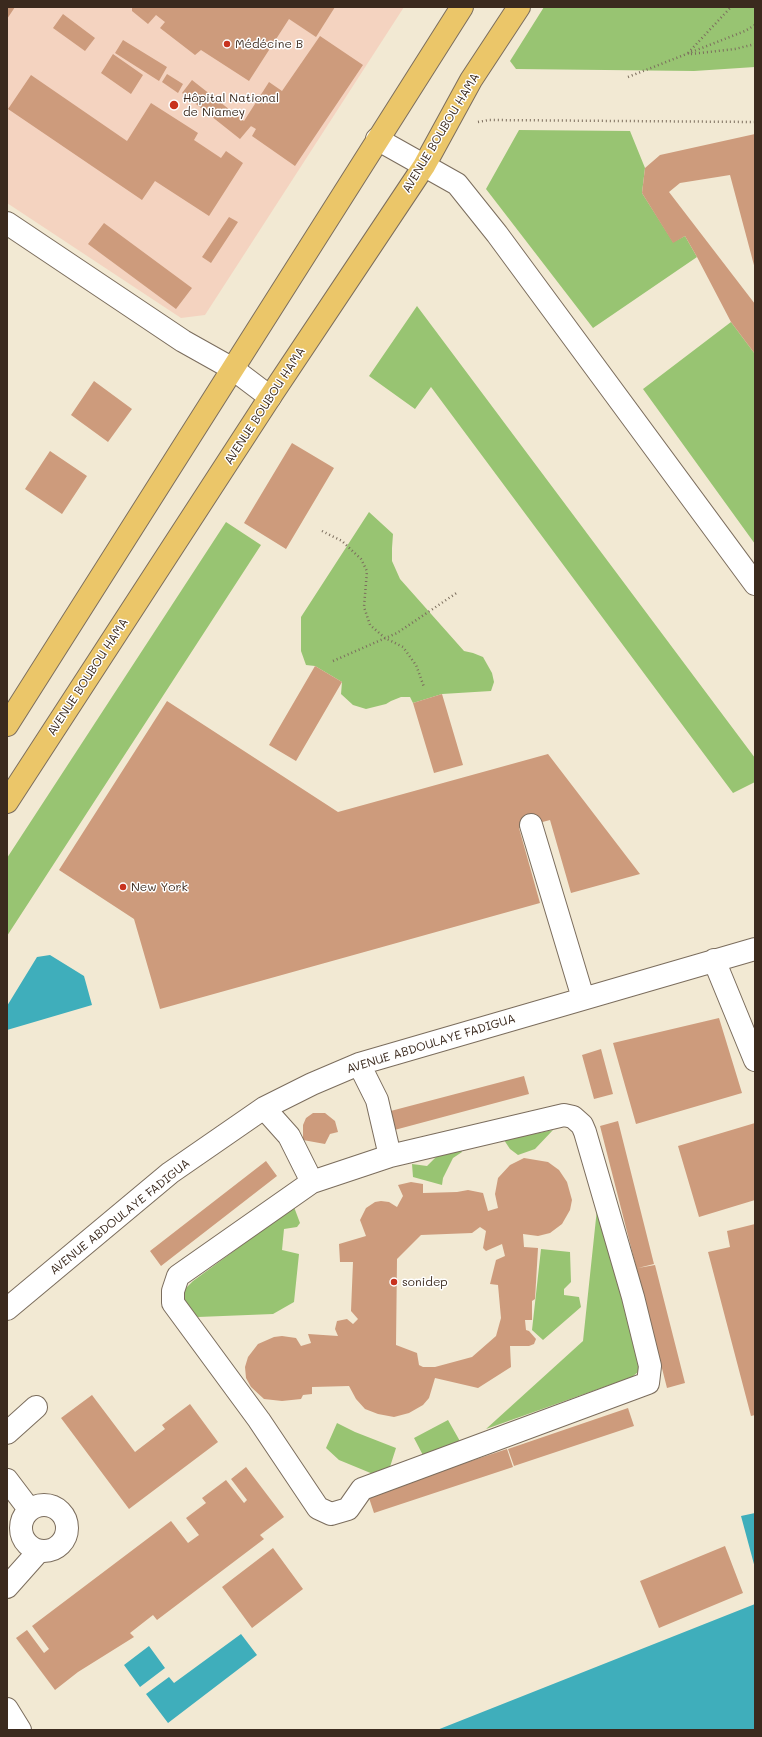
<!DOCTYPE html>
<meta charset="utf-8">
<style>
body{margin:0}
#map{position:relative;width:762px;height:1737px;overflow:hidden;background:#f2e9d3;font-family:Mali,sans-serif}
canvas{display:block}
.frame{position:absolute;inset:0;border:8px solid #3b2a1e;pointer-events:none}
</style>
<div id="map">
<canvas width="762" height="1737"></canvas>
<div class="frame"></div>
</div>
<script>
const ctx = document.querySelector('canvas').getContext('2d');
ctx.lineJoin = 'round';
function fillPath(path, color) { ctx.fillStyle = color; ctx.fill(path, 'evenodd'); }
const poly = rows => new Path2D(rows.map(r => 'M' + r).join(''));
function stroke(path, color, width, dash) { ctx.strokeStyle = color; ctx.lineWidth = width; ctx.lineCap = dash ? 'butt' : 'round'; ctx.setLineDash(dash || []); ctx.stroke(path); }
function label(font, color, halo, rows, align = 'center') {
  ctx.font = font + ' Mali,sans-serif'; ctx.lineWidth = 3; ctx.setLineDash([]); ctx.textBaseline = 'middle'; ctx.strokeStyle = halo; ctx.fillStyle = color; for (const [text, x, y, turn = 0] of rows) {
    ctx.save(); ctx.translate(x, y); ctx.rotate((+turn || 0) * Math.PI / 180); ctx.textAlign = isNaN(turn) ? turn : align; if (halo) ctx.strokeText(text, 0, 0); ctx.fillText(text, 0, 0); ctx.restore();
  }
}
fillPath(poly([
 [7,7,404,7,205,315,181,318,7,203]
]), '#f4d3c0');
fillPath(poly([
 [544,7,755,7,755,67,694,71,516,69,510,61],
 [519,130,630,131,645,168,642,193,673,242,685,236,697,257,593,328,486,189],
 [417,306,755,758,755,782,733,793,431,387,415,409,369,376],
 [731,322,755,354,755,544,643,389],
 [369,512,393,534,392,548,392,561,400,579,464,651,473,653,483,657,492,673,494,682,491,691,442,694,413,703,410,697,401,697,391,701,386,704,366,709,353,705,341,694,342,682,315,666,306,665,301,651,301,617],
 [226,522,261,545,7,936,7,858],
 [553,1130,535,1149,518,1155,510,1149,504,1140],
 [459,1147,462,1152,453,1158,443,1178,442,1185,413,1177,412,1164,427,1166,442,1151],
 [294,1207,300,1223,297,1227,284,1229,282,1250,299,1254,294,1302,273,1314,198,1317,190,1313,183,1298,185,1289,193,1281],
 [597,1209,641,1361,638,1372,632,1377,486,1429,583,1341],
 [541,1249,570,1252,571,1282,564,1289,564,1295,579,1297,581,1307,543,1340,532,1330],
 [448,1420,461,1443,426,1461,414,1438],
 [337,1423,355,1432,396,1448,389,1470,373,1474,339,1460,326,1448]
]), '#98c472');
fillPath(poly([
 [50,955,84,976,92,1005,7,1030,7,1006,37,957],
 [755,1513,755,1568,741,1516],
 [755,1604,755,1730,437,1730],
 [241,1634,257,1655,168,1723,146,1694,169,1677,174,1683],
 [149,1646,165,1668,140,1687,124,1665]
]), '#3faebb');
fillPath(poly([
 [7,7,15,7,7,19],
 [132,7,335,7,316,37,289,19,249,81,201,50,195,55,160,28,165,22,156,15,148,24,132,11],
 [63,14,95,38,85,51,53,28],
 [320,36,363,65,295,166,252,136,256,129,246,123,251,126,240,139,182,93,192,80,244,121,269,82,282,91],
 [123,40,167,67,159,81,115,53],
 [113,54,143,75,131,94,101,73],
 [167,74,183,84,178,93,162,82],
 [31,75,127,141,151,103,198,133,194,140,221,158,226,151,243,163,209,216,155,181,142,200,8,109],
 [755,134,755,269,730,175,680,183,669,192,755,304,755,354,731,322,697,257,685,236,673,243,642,193,645,168,660,155],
 [229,217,238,222,211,263,202,257],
 [104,223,192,288,176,309,88,244],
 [94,381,132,409,108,442,71,415],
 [292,443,334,468,286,549,244,523],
 [50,451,87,476,62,514,25,489],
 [315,666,342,682,296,761,269,745],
 [442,694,463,765,434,773,413,703],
 [167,701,338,812,548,754,640,874,571,893,550,820,531,825,519,828,540,903,160,1009,134,919,59,870],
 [719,1018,742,1093,636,1124,613,1043],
 [601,1049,613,1094,594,1099,582,1055],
 [524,1076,529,1094,387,1132,383,1113],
 [313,1113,325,1113,335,1121,338,1132,330,1134,325,1144,303,1140,303,1125,306,1118],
 [618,1121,654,1264,638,1268,655,1265,685,1383,667,1388,600,1126],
 [755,1123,755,1200,699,1217,678,1146],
 [524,1158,548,1162,559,1170,567,1182,572,1200,570,1210,562,1224,550,1233,538,1236,523,1234,524,1247,538,1248,535,1299,532,1301,532,1320,525,1320,526,1330,529,1331,536,1339,534,1344,529,1346,510,1346,511,1367,478,1388,435,1378,429,1398,423,1405,409,1413,394,1417,378,1414,365,1409,356,1399,349,1386,312,1387,312,1394,303,1395,301,1399,282,1401,264,1399,251,1387,246,1378,245,1367,248,1357,258,1344,274,1337,282,1336,296,1338,301,1346,311,1343,308,1334,338,1336,335,1329,337,1321,347,1319,353,1324,358,1319,351,1311,353,1262,340,1262,339,1244,366,1236,360,1220,366,1208,375,1202,381,1201,389,1202,397,1207,403,1196,398,1185,411,1182,423,1184,423,1193,457,1192,468,1190,483,1193,488,1211,498,1208,495,1194,498,1178,510,1165],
 [480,1227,486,1231,483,1248,486,1251,502,1244,505,1256,496,1260,490,1284,498,1285,501,1318,496,1336,472,1357,435,1367,423,1367,419,1365,417,1353,396,1345,397,1259,421,1235,472,1233],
 [266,1161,277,1176,161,1266,150,1251],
 [755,1224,755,1415,751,1416,708,1252,730,1247,727,1231],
 [92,1395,135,1452,165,1429,162,1425,190,1404,218,1442,129,1509,61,1418],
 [628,1408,634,1426,514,1466,508,1449],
 [507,1449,513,1467,374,1513,368,1495],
 [246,1467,284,1517,260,1535,264,1539,157,1620,153,1615,130,1633,134,1637,78,1672,55,1690,16,1638,27,1630,44,1653,49,1649,32,1626,171,1521,188,1543,199,1535,186,1518,206,1503,202,1498,226,1480,244,1503,247,1500,231,1479],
 [725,1546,743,1593,659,1628,640,1581],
 [273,1548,303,1589,252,1628,222,1587]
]), '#cd9b7c');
const minor = poly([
 [377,139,457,184,497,234,755,584],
 [7,223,183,341,233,369,270,397],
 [531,825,583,998],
 [714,960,755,1060],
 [359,1064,377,1100,390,1156],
 [264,1108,289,1136,312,1182,178,1276,173,1291,173,1303,259,1420,318,1508,331,1514,348,1509,362,1489,648,1383,650,1366,633,1297,585,1132,582,1125,573,1117,564,1115,390,1156,312,1182],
 [7,1309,170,1173,264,1108,312,1084,359,1064,755,949],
 [7,1433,36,1407],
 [7,1480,29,1509],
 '21 1528a23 23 0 1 1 46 0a23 23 0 1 1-46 0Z',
 [7,1587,39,1551],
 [7,1709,20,1730]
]);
const major = poly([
 [7,725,462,7],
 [7,802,270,397,424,166,471,80,519,7]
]);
stroke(minor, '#7b6d5d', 24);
stroke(major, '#7b6d5d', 24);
stroke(poly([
 [688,53,731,7],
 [691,54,735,49,755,44],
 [628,77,745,31,755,25],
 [478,122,489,120,755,122],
 [322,531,342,541,361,559,367,571,364,607,370,625,385,638,403,647,416,665,424,687],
 [333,661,397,633,458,592]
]), '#7b6d5d', 2.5, [1, 3]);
stroke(minor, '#fff', 22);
stroke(major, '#ebc669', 22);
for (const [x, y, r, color] of [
 [227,44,4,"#c8321e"],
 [174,105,5,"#c8321e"],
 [123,887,4,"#c8321e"],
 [394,1282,4,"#c8321e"]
]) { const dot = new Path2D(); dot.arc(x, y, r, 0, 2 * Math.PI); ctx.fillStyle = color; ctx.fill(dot); stroke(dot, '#fff', 1.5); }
label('12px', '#3b2a1e', '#fff', [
 ["Médécine B",235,44],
 ["Hôpital National",183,98],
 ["de Niamey",183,112],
 ["New York",131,887],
 ["sonidep",402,1282]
], 'left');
label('12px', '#3b2a1e', '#fff', [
 ["AVENUE BOUBOU HAMA",441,133,-59],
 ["AVENUE BOUBOU HAMA",265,406,-57],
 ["AVENUE BOUBOU HAMA",88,677,-57],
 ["AVENUE ABDOULAYE FADIGUA",431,1044,-17],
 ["AVENUE ABDOULAYE FADIGUA",120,1217,-39]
]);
</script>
